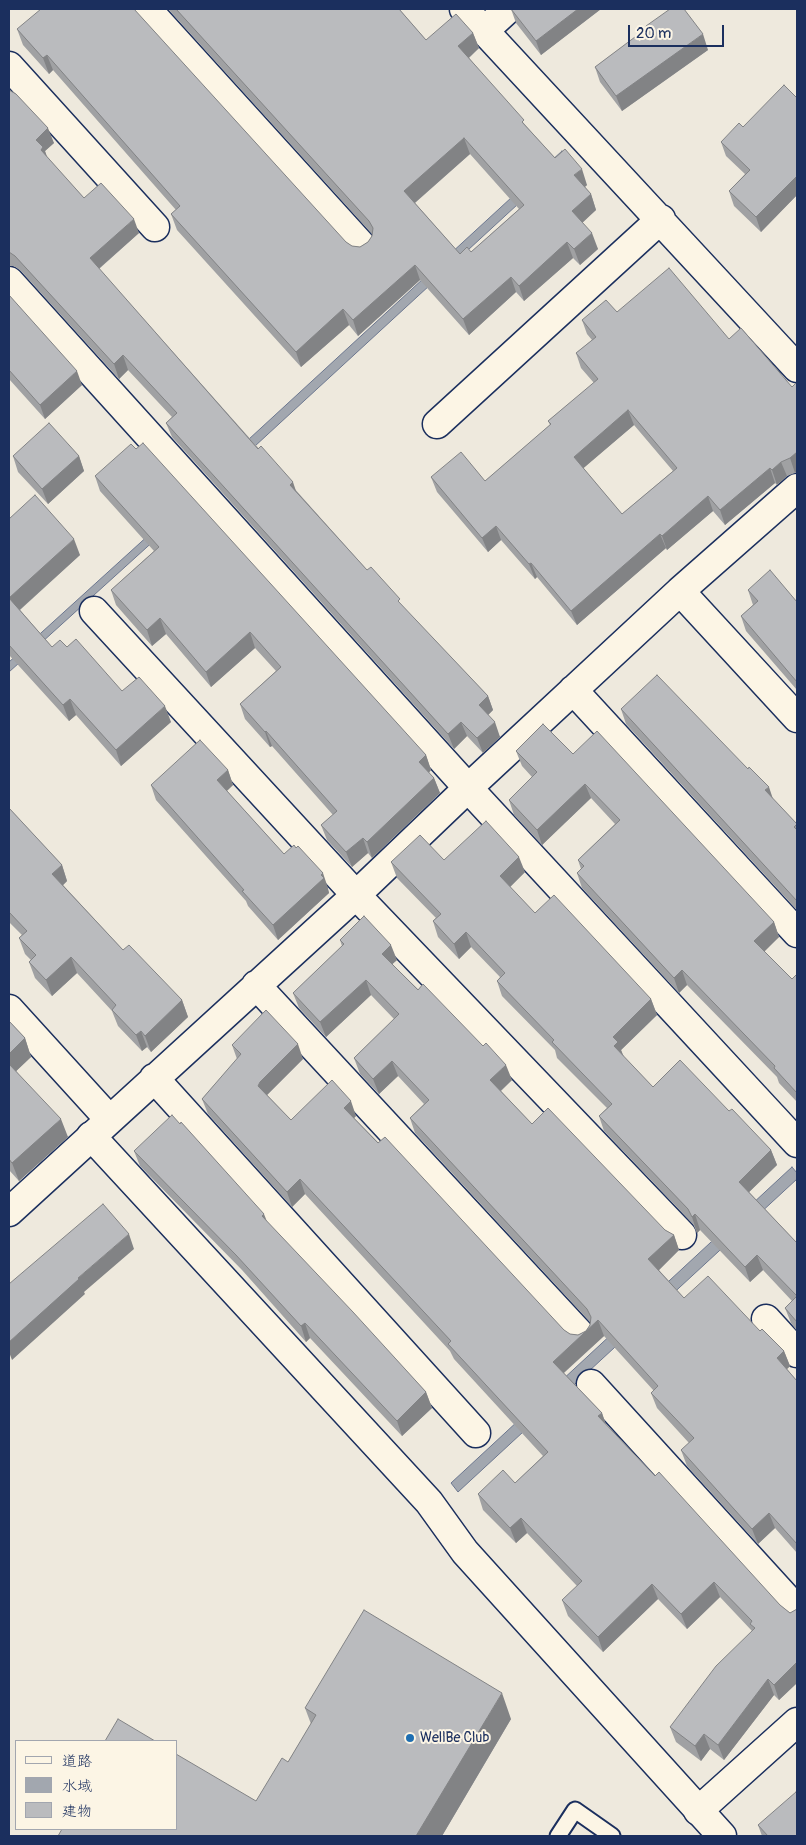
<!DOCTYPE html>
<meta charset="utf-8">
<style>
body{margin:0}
#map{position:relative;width:806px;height:1845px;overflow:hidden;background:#eee9dd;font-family:Pangolin,"Klee One",sans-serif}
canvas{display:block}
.frame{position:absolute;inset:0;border:10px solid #1b2f5e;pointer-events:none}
.legend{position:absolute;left:15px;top:1740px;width:162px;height:90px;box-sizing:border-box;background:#fcf5e5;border:1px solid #a2a6af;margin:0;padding:6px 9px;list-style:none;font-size:15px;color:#1b2f5e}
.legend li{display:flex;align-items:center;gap:10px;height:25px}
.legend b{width:25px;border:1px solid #a2a6af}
.scale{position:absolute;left:628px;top:25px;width:96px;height:22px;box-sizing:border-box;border:2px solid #1b2f5e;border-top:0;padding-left:6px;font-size:15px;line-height:18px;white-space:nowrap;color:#1b2f5e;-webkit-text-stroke:4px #fcf5e5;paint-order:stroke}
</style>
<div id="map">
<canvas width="806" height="1845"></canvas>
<div class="frame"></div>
<ul class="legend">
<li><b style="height:6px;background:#fcf5e5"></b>道路</li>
<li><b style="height:14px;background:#a2a7af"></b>水域</li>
<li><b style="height:14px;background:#babbbe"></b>建物</li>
</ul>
<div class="scale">20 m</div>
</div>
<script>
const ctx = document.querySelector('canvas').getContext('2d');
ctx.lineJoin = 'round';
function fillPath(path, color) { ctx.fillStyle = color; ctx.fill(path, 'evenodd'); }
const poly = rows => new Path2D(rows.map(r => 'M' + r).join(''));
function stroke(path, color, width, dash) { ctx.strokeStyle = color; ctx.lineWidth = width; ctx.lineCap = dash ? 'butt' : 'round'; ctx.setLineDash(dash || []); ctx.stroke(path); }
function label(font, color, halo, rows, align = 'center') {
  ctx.font = font + ' Pangolin,sans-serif'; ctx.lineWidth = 4; ctx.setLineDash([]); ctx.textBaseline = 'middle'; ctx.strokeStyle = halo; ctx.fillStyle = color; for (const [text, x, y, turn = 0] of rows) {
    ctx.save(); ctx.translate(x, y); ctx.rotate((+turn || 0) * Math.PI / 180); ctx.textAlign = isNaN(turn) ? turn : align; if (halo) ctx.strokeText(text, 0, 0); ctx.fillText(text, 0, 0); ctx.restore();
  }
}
const water = poly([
 [562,151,568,158,217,481,211,474,562,151],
 [184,503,189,509,9,672,9,662,184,503],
 [792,1167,797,1173,797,1179,458,1492,451,1483,792,1167]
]);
fillPath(water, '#a2a7af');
stroke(water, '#6c778f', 1);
const service = poly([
 [558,1836,575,1810,612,1836]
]);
const minor = poly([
 [147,9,363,247],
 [464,9,797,368],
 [484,31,508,9],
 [9,66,155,227],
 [9,281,468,788,797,1143],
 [437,424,661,219],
 [680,591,797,718],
 [94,611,356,895,682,1235],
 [573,690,797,933],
 [256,985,581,1335],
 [9,1009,109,1119],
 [154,1078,476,1433],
 [9,1212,356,895,468,788,680,591,797,488],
 [766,1319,797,1353],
 [591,1384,797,1610],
 [698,1811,797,1722]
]);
const tertiary = poly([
 [91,1136,429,1502,465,1552,722,1836]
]);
stroke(service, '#1b2f5e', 19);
stroke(minor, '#1b2f5e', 31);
stroke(tertiary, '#1b2f5e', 31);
stroke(service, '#fcf5e5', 15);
stroke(minor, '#fcf5e5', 28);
stroke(tertiary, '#fcf5e5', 28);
fillPath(poly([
 [168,9,401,9,400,10,426,40,473,33,479,48,469,58,527,127,555,158,587,185,585,187,591,194,596,210,582,222,598,249,580,265,573,258,524,301,516,292,469,335,420,280,358,336,349,325,301,367,177,230,171,214,176,210,53,70,49,74,23,45,17,29,352,246,360,247,368,242,372,236,372,234],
 [470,154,519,209,471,252,460,254,415,203],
 [511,9,601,9,541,55,516,23],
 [646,26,708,50,622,111,600,82,595,67,647,29],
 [9,90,54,143,45,151,46,156,84,198,139,233,99,269,367,570,402,606,488,696,493,710,488,715,500,737,483,753,467,736,454,749,172,437,166,423,172,417,128,370,119,379,21,271,14,266,9,266],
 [797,98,797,195,761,232,734,206,729,191,745,174,726,156,721,142,743,127],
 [9,295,82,385,45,419,9,379],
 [617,312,729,339,792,387,797,382,797,471,795,473,787,476,777,485,775,483,725,525,713,511,667,550,666,548,577,625,537,577,535,579,501,540,488,552,437,492,431,477,485,481,550,425,548,421,594,383,581,368,576,353,592,340,587,334,582,320],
 [634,425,673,471,622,514,583,468],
 [13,456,79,456,84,471,48,504,18,472],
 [95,476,426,755,431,770,429,773,434,778,440,793,372,858,368,853,352,867,327,840,321,825,333,815,272,746,270,747,245,719,240,704,276,671,255,648,211,687,166,634,152,646,116,605,111,590,154,551,100,491],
 [9,519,80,555,20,610,52,647,67,647,122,691,171,722,121,766,76,715,69,721,9,655],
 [748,590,797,602,797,690,746,631,741,616,753,605],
 [621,709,773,799,797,824,797,910,626,724],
 [516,751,573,754,774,922,779,937,764,951,792,979,797,974,797,1102,779,1083,777,1077,687,985,679,993,582,888,577,873,581,869,578,860,615,824,591,798,542,845,514,815,509,800,532,777,522,766],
 [228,770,233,785,227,791,284,854,328,888,328,889,329,893,278,940,248,906,246,901,156,800,151,785],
 [9,808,62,865,67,881,63,885,123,950,182,1000,188,1017,151,1052,147,1047,142,1051,118,1026,112,1011,77,973,52,996,35,978,29,962,31,960,25,954,19,938,22,935,9,922],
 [444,860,525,872,510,887,535,913,651,999,657,1015,621,1050,623,1056,653,1087,729,1111,771,1150,777,1165,749,1192,797,1243,797,1331,791,1323,785,1308,792,1301,763,1270,750,1282,700,1230,697,1233,693,1224,604,1131,599,1116,607,1108,557,1058,555,1050,502,996,497,981,500,977,471,947,459,959,438,937,433,921,436,918,397,878,391,862],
 [340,940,397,960,392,964,512,1080,501,1091,532,1124,665,1230,674,1235,679,1250,659,1270,684,1298,760,1331,784,1351,790,1366,787,1369,797,1381,797,1553,775,1528,758,1544,687,1466,681,1450,689,1443,657,1408,651,1393,654,1391,604,1336,564,1373,602,1413,606,1425,780,1605,790,1613,797,1609,797,1683,779,1700,774,1695,724,1760,710,1749,701,1761,676,1742,670,1727,752,1631,720,1597,687,1629,658,1599,603,1652,568,1616,562,1600,577,1586,527,1533,516,1543,483,1510,478,1494,515,1483,543,1456,454,1359,450,1351,305,1194,292,1207,208,1114,202,1099,237,1059,232,1045,303,1059,267,1095,291,1120,356,1116,354,1118,564,1330,570,1334,578,1335,586,1331,590,1325,590,1322,415,1133,410,1118,424,1104,398,1076,379,1094,360,1074,354,1058,394,1019,371,995,326,1037,299,1008,293,993,342,946],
 [9,1021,25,1038,31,1057,16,1071,68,1137,19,1181,9,1170],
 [180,1124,268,1223,426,1392,432,1408,402,1436,310,1338,306,1342,242,1270,140,1166,134,1151],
 [305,1708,511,1719,442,1836,58,1836,256,1801,288,1762,311,1724],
 [758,1825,797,1836,762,1836]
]), '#a0a1a3');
fillPath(poly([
 [578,9,601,9,541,55,536,41],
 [473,33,479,48,464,62,458,46],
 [703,34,708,50,622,111,616,96],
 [47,55,53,70,49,74,43,58],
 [48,128,54,143,45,151,49,162,46,164,36,140],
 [464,138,470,154,410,207,404,191],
 [582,169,587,185,580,191,574,175],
 [797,176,797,195,761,232,756,217],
 [591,194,596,210,578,227,572,211],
 [134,219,139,233,95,272,90,258],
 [592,233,598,249,580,265,574,249],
 [567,242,573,258,524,301,519,286],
 [415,265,420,280,358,336,353,320],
 [511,277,516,292,469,335,463,319],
 [343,309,349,325,301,367,296,352],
 [123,355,128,370,119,379,114,364],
 [77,371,82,385,45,419,40,405],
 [628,410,634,425,579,472,574,457],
 [797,452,797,471,795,473,790,458],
 [79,456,84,471,48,504,42,489],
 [781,462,787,476,777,485,772,470],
 [770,468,775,483,725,525,720,510],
 [293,482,298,497,290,485],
 [708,496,713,511,667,550,662,536],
 [496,526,501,540,488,552,482,538],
 [660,534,666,548,577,625,571,611],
 [74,539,80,555,15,614,9,598],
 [531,563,537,577,535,579,529,564],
 [160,618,166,634,152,646,147,630],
 [250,632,255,648,211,687,206,672],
 [488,696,493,710,484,719,479,705],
 [70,699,76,715,69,721,63,705],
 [165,706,171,722,121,766,116,750],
 [461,722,467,736,454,749,448,734],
 [495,722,500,737,483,753,477,738],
 [266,731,272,746,270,747,265,732],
 [426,755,431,770,424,777,419,762],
 [228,770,233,785,222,795,217,780],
 [434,778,440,793,372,858,367,842],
 [585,784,591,798,542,845,537,830],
 [769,787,774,802,765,790],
 [363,838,368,853,352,867,346,852],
 [519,857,525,872,505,892,500,876],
 [62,865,67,881,58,890,52,874],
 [323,873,328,888,328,889,329,893,278,940,273,925],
 [774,922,779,937,760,956,754,941],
 [466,932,471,947,459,959,454,944],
 [391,945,397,960,387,969,382,954],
 [71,957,77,973,52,996,46,980],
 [682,970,687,985,679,993,674,978],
 [366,980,371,995,326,1037,320,1022],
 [651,999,657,1015,621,1050,624,1057,614,1046,613,1037],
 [182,1000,188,1017,151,1052,145,1036],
 [141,1031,147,1047,142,1051,136,1035],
 [25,1038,31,1057,10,1077,9,1073,9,1054],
 [298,1044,303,1059,265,1097,258,1086,260,1082],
 [392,1061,398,1076,379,1094,373,1079],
 [506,1065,512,1080,496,1095,490,1080],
 [351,1101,356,1116,349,1123,344,1108],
 [61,1119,68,1137,19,1181,12,1163],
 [771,1150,777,1165,744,1197,739,1182],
 [300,1179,305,1194,292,1207,287,1192],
 [264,1214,270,1229,262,1216],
 [695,1214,700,1230,697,1233,692,1217],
 [129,1234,134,1249,84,1292,85,1294,12,1360,9,1352,9,1342,78,1278],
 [674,1235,679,1250,654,1275,648,1259],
 [757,1255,763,1270,750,1282,745,1267],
 [598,1320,604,1336,559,1377,553,1362],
 [305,1323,310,1338,306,1342,301,1326],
 [784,1351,790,1366,782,1374,777,1358],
 [426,1392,432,1408,402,1436,397,1421],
 [602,1413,607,1428,598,1416],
 [769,1513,775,1528,758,1544,752,1529],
 [521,1518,527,1533,516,1543,510,1528],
 [714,1582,720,1597,687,1629,681,1614],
 [652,1584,658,1599,603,1652,598,1637],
 [797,1662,797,1683,779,1700,774,1685],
 [768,1679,774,1695,724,1760,718,1745],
 [502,1693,511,1719,442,1836,416,1836],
 [704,1734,710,1749,701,1761,695,1746]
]), '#828385');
const building = poly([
 [41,9,134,9,346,242,352,246,360,247,368,242,372,236,373,228,369,221,176,9,399,9,426,40,456,14,473,33,458,46,524,120,522,122,555,158,565,149,582,169,574,175,591,194,572,211,592,233,574,249,567,242,519,286,511,277,463,319,415,265,353,320,343,309,296,352,171,214,180,206,47,55,43,58,17,29,41,9],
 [464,138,524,205,471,252,467,247,460,254,404,191,464,138],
 [511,9,578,9,536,41,511,9],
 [670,9,684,9,703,34,616,96,595,67,647,28,646,26,670,9],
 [784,85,797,98,797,177,797,176,756,217,729,191,750,170,721,142,739,123,743,127,784,85],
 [9,90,16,94,48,128,36,140,43,147,41,150,84,198,101,183,134,219,90,258,258,449,261,446,293,482,290,485,367,570,371,567,400,599,398,601,488,696,479,705,495,722,477,738,461,722,448,734,166,423,177,413,123,355,114,364,15,256,9,252,9,90],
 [669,268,729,339,741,328,792,387,797,382,797,452,790,458,781,462,772,470,770,468,720,510,708,496,662,536,660,534,571,611,531,563,529,564,496,526,482,538,431,477,461,452,485,481,551,424,548,421,598,379,576,353,596,337,582,320,606,300,617,312,669,268],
 [628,410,677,468,622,514,574,457,628,410],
 [9,295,77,371,40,405,9,370,9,295],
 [49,423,79,456,42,489,13,456,49,423],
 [143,443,426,755,419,762,434,778,367,842,363,838,346,852,321,825,337,811,266,731,265,732,240,704,281,667,250,632,206,672,160,618,147,630,111,590,159,547,95,476,131,444,136,449,143,443],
 [35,495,74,539,9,598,52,647,60,640,67,647,76,639,122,691,139,677,165,706,116,750,70,699,63,705,9,645,9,519,35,495],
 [770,570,797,602,797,682,741,616,758,601,748,590,770,570],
 [657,675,748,769,749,767,769,787,765,790,797,824,794,827,797,830,797,901,621,709,657,675],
 [543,724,573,754,597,731,774,922,754,941,792,979,797,974,797,1093,774,1068,775,1066,682,970,674,978,577,873,584,866,578,860,620,820,585,784,537,830,509,800,537,772,516,751,543,724],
 [200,740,228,770,217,780,284,854,294,845,296,848,298,846,323,873,321,875,324,878,273,925,242,891,244,890,151,785,200,740],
 [9,808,62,865,52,874,123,950,129,945,182,1000,145,1036,141,1031,136,1035,112,1010,116,1005,71,957,46,980,29,962,36,955,19,938,27,931,9,912,9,808],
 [486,821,519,857,500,876,535,913,554,895,651,999,613,1037,618,1042,614,1046,653,1087,680,1060,729,1111,732,1109,771,1150,739,1182,797,1243,797,1322,785,1308,797,1296,757,1255,745,1267,695,1214,692,1217,688,1209,599,1116,612,1104,552,1042,554,1040,497,981,505,973,466,932,454,944,433,921,441,914,391,862,420,835,444,860,486,821],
 [364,916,391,945,382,954,418,990,423,984,483,1046,486,1043,506,1065,490,1080,532,1124,548,1108,665,1230,674,1235,648,1259,684,1298,708,1276,760,1331,762,1329,784,1351,777,1358,797,1381,797,1544,769,1513,752,1529,681,1450,694,1438,651,1393,658,1386,598,1320,553,1362,602,1413,598,1416,655,1476,659,1472,780,1605,790,1613,797,1609,797,1662,774,1685,768,1679,718,1745,704,1734,695,1746,670,1727,716,1666,755,1628,750,1624,752,1621,714,1582,681,1614,652,1584,598,1637,562,1600,582,1581,521,1518,510,1528,478,1494,503,1470,515,1483,548,1452,448,1344,451,1341,300,1179,287,1192,202,1099,241,1054,232,1045,266,1010,298,1044,260,1082,258,1086,291,1120,332,1080,351,1101,344,1108,378,1143,385,1137,564,1330,570,1334,578,1335,586,1331,590,1325,591,1317,587,1309,410,1118,429,1100,392,1061,373,1079,354,1058,399,1014,366,980,320,1022,293,993,344,944,340,940,364,916],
 [9,1021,25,1038,9,1054,9,1021],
 [9,1064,61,1119,12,1163,9,1159,9,1064],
 [172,1115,180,1124,181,1122,264,1214,262,1216,353,1312,426,1392,397,1421,305,1323,301,1326,236,1255,134,1151,172,1115],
 [103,1204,129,1234,78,1278,79,1279,9,1342,9,1284,103,1204],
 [364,1610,502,1693,416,1836,58,1836,62,1829,176,1829,176,1754,256,1801,282,1758,288,1762,316,1715,305,1708,364,1610],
 [118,1719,155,1741,105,1741,118,1719],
 [796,1792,797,1794,797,1836,768,1836,758,1825,796,1792]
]);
fillPath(building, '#babbbe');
stroke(building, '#828385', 1);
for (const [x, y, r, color] of [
 [410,1738,5,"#1f6fb2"]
]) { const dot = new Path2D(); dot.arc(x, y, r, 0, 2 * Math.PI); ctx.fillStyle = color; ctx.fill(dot); stroke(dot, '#fcf5e5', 2); }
label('14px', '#1b2f5e', '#fcf5e5', [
 ["WellBe Club",420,1738]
], 'left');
</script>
